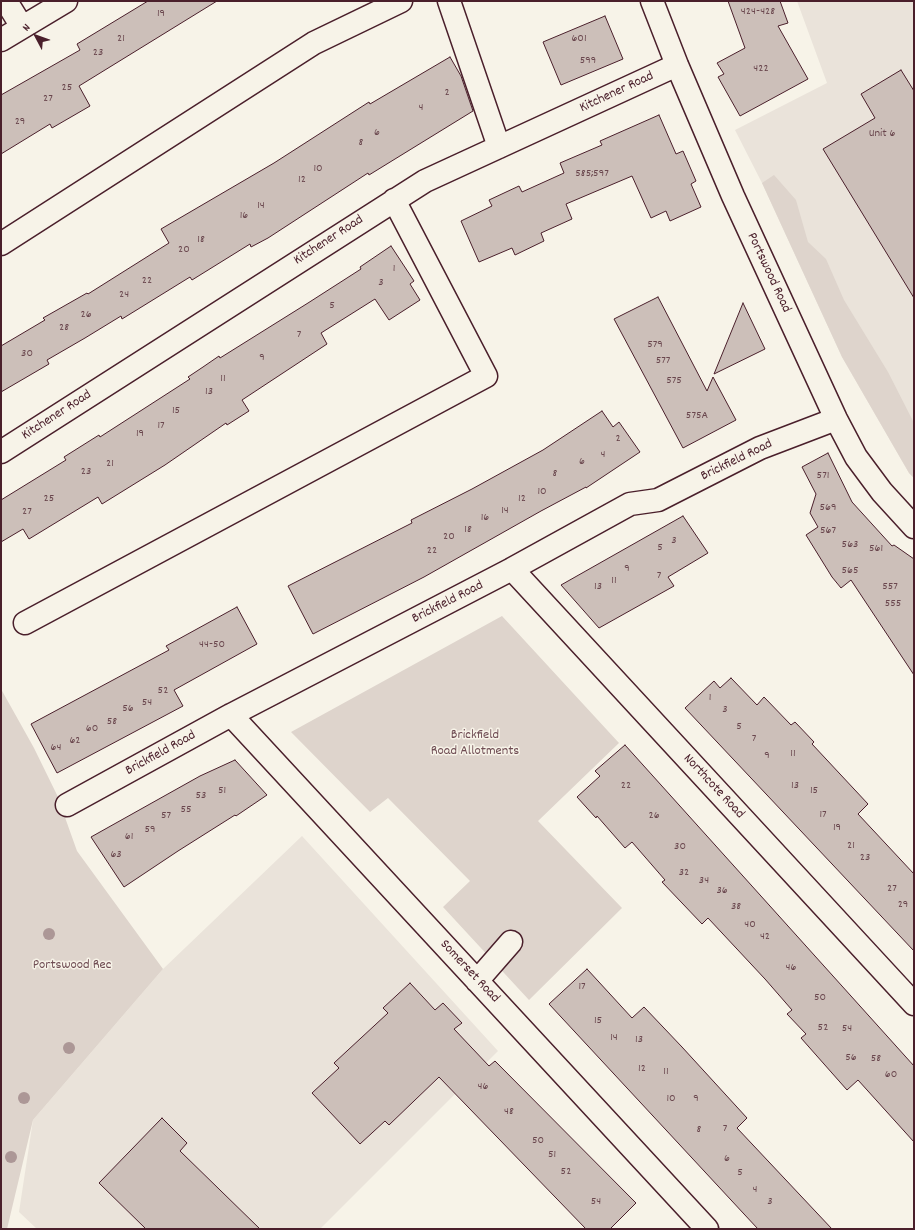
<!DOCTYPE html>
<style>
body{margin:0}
#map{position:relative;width:915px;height:1230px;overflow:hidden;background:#f7f3e8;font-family:Dekko,sans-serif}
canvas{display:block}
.frame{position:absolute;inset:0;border:2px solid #4a1f2b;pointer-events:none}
.north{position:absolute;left:16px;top:16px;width:40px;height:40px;-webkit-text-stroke:3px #f7f3e8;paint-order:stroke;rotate:311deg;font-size:11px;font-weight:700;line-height:16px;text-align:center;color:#4a1f2b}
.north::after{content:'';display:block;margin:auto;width:14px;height:18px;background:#4a1f2b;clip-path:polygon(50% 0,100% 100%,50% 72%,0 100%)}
</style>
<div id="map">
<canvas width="915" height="1230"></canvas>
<div class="frame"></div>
<div class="north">N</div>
</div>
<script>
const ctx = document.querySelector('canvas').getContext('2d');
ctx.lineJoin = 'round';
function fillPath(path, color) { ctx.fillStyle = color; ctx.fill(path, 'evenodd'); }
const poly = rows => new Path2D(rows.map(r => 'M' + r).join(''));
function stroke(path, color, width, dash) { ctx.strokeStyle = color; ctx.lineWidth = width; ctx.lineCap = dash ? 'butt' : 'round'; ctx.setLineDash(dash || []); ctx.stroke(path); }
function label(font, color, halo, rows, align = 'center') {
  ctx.font = font + ' Dekko,sans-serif'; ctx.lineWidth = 3; ctx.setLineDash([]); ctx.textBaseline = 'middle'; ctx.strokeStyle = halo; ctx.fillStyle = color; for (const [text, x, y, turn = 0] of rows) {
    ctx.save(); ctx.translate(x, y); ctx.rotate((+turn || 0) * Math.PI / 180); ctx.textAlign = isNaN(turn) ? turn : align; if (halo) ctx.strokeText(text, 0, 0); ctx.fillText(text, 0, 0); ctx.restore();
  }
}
fillPath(poly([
 [797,1,914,1,914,478,909,473,842,357,762,183,735,130,827,83],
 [302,836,498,1051,320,1229,37,1229,19,1212,33,1120,163,969]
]), '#eae3da');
fillPath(poly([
 [774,175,796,200,808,242,826,259,844,300,888,372,914,423,914,478,909,473,842,357,762,183],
 [502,616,619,743,538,821,622,908,529,1000,443,907,470,881,388,798,370,812,291,732],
 [1,689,34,748,57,795,77,851,163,969,33,1120,7,1229,1,1229]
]), '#ded4cc');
const building = poly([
 [148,1,217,1,79,86,90,106,52,128,50,124,1,154,1,95,80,50,77,44,148,1],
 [728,1,780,1,788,23,778,26,808,79,740,116,718,77,724,74,717,63,745,48,728,1],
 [605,16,623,59,561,85,543,42,605,16],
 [450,57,461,76,473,111,369,175,368,173,268,238,251,247,250,244,192,280,190,277,122,319,121,316,85,338,47,360,49,364,1,392,1,346,45,320,43,318,87,293,88,294,169,243,161,229,274,163,369,102,370,104,450,57],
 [901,70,914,91,914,298,823,149,875,118,861,94,901,70],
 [659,115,676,154,683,151,696,181,691,184,701,207,670,221,666,211,651,218,632,176,566,204,572,219,541,233,544,241,515,255,512,248,479,262,461,221,492,206,489,200,519,186,522,192,564,173,560,163,602,145,600,141,659,115],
 [391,246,414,281,410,284,420,300,389,320,375,299,321,333,327,344,242,400,249,411,227,425,226,423,165,465,102,504,98,497,29,539,23,529,1,542,1,500,66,460,64,457,99,435,100,437,190,379,188,377,203,367,219,356,220,358,308,303,361,269,360,267,391,246],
 [658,297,707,391,713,377,736,420,683,448,614,319,658,297],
 [743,303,765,349,714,374,743,303],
 [602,411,613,427,619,422,640,452,586,488,586,487,541,511,424,577,313,634,288,586,412,523,411,520,472,489,543,450,602,411],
 [828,453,852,502,892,546,894,545,914,559,914,675,851,580,841,588,832,577,806,535,818,527,810,513,816,494,802,467,828,453],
 [683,516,708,553,668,577,674,586,599,628,561,585,683,516],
 [237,607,257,644,174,690,183,706,57,773,31,724,169,650,166,646,237,607],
 [731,678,757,705,764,697,791,725,795,722,814,742,812,744,868,804,858,814,914,874,914,951,685,708,714,681,720,688,731,678],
 [625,745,914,1066,914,1142,858,1080,847,1090,801,1038,806,1034,787,1014,792,1010,765,979,708,918,702,924,662,882,665,880,632,842,625,848,597,816,596,818,577,797,600,776,595,771,625,745],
 [235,760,267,795,236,816,235,815,178,851,124,887,91,837,200,776,235,760],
 [587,969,632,1018,644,1007,682,1047,747,1118,737,1128,832,1229,758,1229,744,1214,549,1004,587,969],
 [410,983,435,1010,443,1003,462,1023,454,1029,489,1066,495,1061,636,1203,610,1229,586,1229,439,1077,389,1125,385,1121,360,1144,312,1093,339,1068,334,1063,388,1013,383,1008,410,983],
 [162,1118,187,1143,180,1151,260,1229,146,1229,99,1183,162,1118]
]);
fillPath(building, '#ccbfb9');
stroke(building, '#4a1f2b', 1);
const minor = poly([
 [6,1,22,27],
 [449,1,499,147],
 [652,1,677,65,733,196,836,419,856,457,882,492,914,527],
 [1,40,66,1],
 [1,244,314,43,401,1],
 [1,452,425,181,677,65],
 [512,569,914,1004],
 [25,623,486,376,394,200],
 [231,715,707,1229],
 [67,805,231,715,512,569,630,504,658,500,760,448,836,419],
 [477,981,511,942]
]);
stroke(minor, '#4a1f2b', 25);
stroke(minor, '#f7f3e8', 22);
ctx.fillStyle = '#ac9796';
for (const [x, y] of [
 [49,934],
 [69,1048],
 [24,1098],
 [11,1157]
]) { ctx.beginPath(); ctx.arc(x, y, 6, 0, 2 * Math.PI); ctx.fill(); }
label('12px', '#6a474e', null, [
 ["424-428",758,12],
 ["19",161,14],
 ["21",121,39],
 ["601",579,39],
 ["23",98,53],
 ["599",588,61],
 ["422",761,69],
 ["25",67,88],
 ["2",447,93],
 ["27",48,99],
 ["4",421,108],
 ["29",20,122],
 ["6",377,133],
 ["Unit 6",882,134],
 ["8",361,143],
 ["10",318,169],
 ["585;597",592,174],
 ["12",302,180],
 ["14",261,206],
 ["16",244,216],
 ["18",201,240],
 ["20",184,250],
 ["1",394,269],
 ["22",147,281],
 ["3",381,283],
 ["24",124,295],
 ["5",332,306],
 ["26",86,315],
 ["28",64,328],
 ["7",299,335],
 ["579",655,345],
 ["30",27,354],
 ["9",262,358],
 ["577",663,361],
 ["11",223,379],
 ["575",674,381],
 ["13",209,392],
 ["15",176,411],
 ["575A",697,416],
 ["17",161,426],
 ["19",140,434],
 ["2",618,439],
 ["4",603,455],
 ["6",582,462],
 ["21",110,464],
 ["23",86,472],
 ["8",555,474],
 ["571",823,476],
 ["10",542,492],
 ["25",49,499],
 ["12",522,499],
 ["569",828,508],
 ["14",505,511],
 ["27",27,512],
 ["16",485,518],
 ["18",468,530],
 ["567",828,531],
 ["20",449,537],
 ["3",674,541],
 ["563",850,545],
 ["5",660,548],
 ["561",876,549],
 ["22",432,551],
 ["9",627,569],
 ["565",850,571],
 ["7",659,576],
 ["11",614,581],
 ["13",598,587],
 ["557",890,587],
 ["555",893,604],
 ["44-50",212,645],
 ["52",163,691],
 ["1",710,698],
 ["54",147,703],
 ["56",128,709],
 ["3",725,710],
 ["58",112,722],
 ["5",739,727],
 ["60",92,729],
 ["7",754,739],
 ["62",75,741],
 ["64",56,748],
 ["11",793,754],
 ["9",767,756],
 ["22",626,786],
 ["13",795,786],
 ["51",222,791],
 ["15",814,791],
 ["53",201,796],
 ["55",186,810],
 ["17",823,815],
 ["57",166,816],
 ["26",654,816],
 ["19",837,828],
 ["59",150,830],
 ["61",129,837],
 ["21",851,846],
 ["30",680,847],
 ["63",116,855],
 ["23",865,858],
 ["32",684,873],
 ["34",704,881],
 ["27",892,889],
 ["36",722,891],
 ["29",903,905],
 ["38",736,907],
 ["40",750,925],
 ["42",765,937],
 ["46",791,968],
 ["17",582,987],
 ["50",820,998],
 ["15",598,1021],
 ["52",823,1028],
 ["54",847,1029],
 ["14",614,1038],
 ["13",639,1040],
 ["56",851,1058],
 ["58",876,1059],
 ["12",642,1069],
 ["11",666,1072],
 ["60",891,1075],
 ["46",483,1087],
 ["10",671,1099],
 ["9",696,1099],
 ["48",509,1112],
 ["7",725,1129],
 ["8",699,1130],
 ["50",538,1141],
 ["51",552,1155],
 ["6",727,1159],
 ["52",566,1172],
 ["5",740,1173],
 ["4",755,1190],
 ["54",596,1202],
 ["3",770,1202]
]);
label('14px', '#4a1f2b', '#f7f3e8', [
 ["Kitchener Road",617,93,-25],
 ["Kitchener Road",329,241,-33],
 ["Portswood Road",768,273,65],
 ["Kitchener Road",57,416,-33],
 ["Brickfield Road",737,461,-26],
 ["Brickfield Road",448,603,-27],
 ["Brickfield Road",161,754,-29],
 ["Northcote Road",713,787,47],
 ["Somerset Road",469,972,47]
]);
label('14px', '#6f4c53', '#f7f3e8', [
 ["Brickfield",475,736],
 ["Road Allotments",475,752],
 ["Portswood Rec",72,966]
]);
</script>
